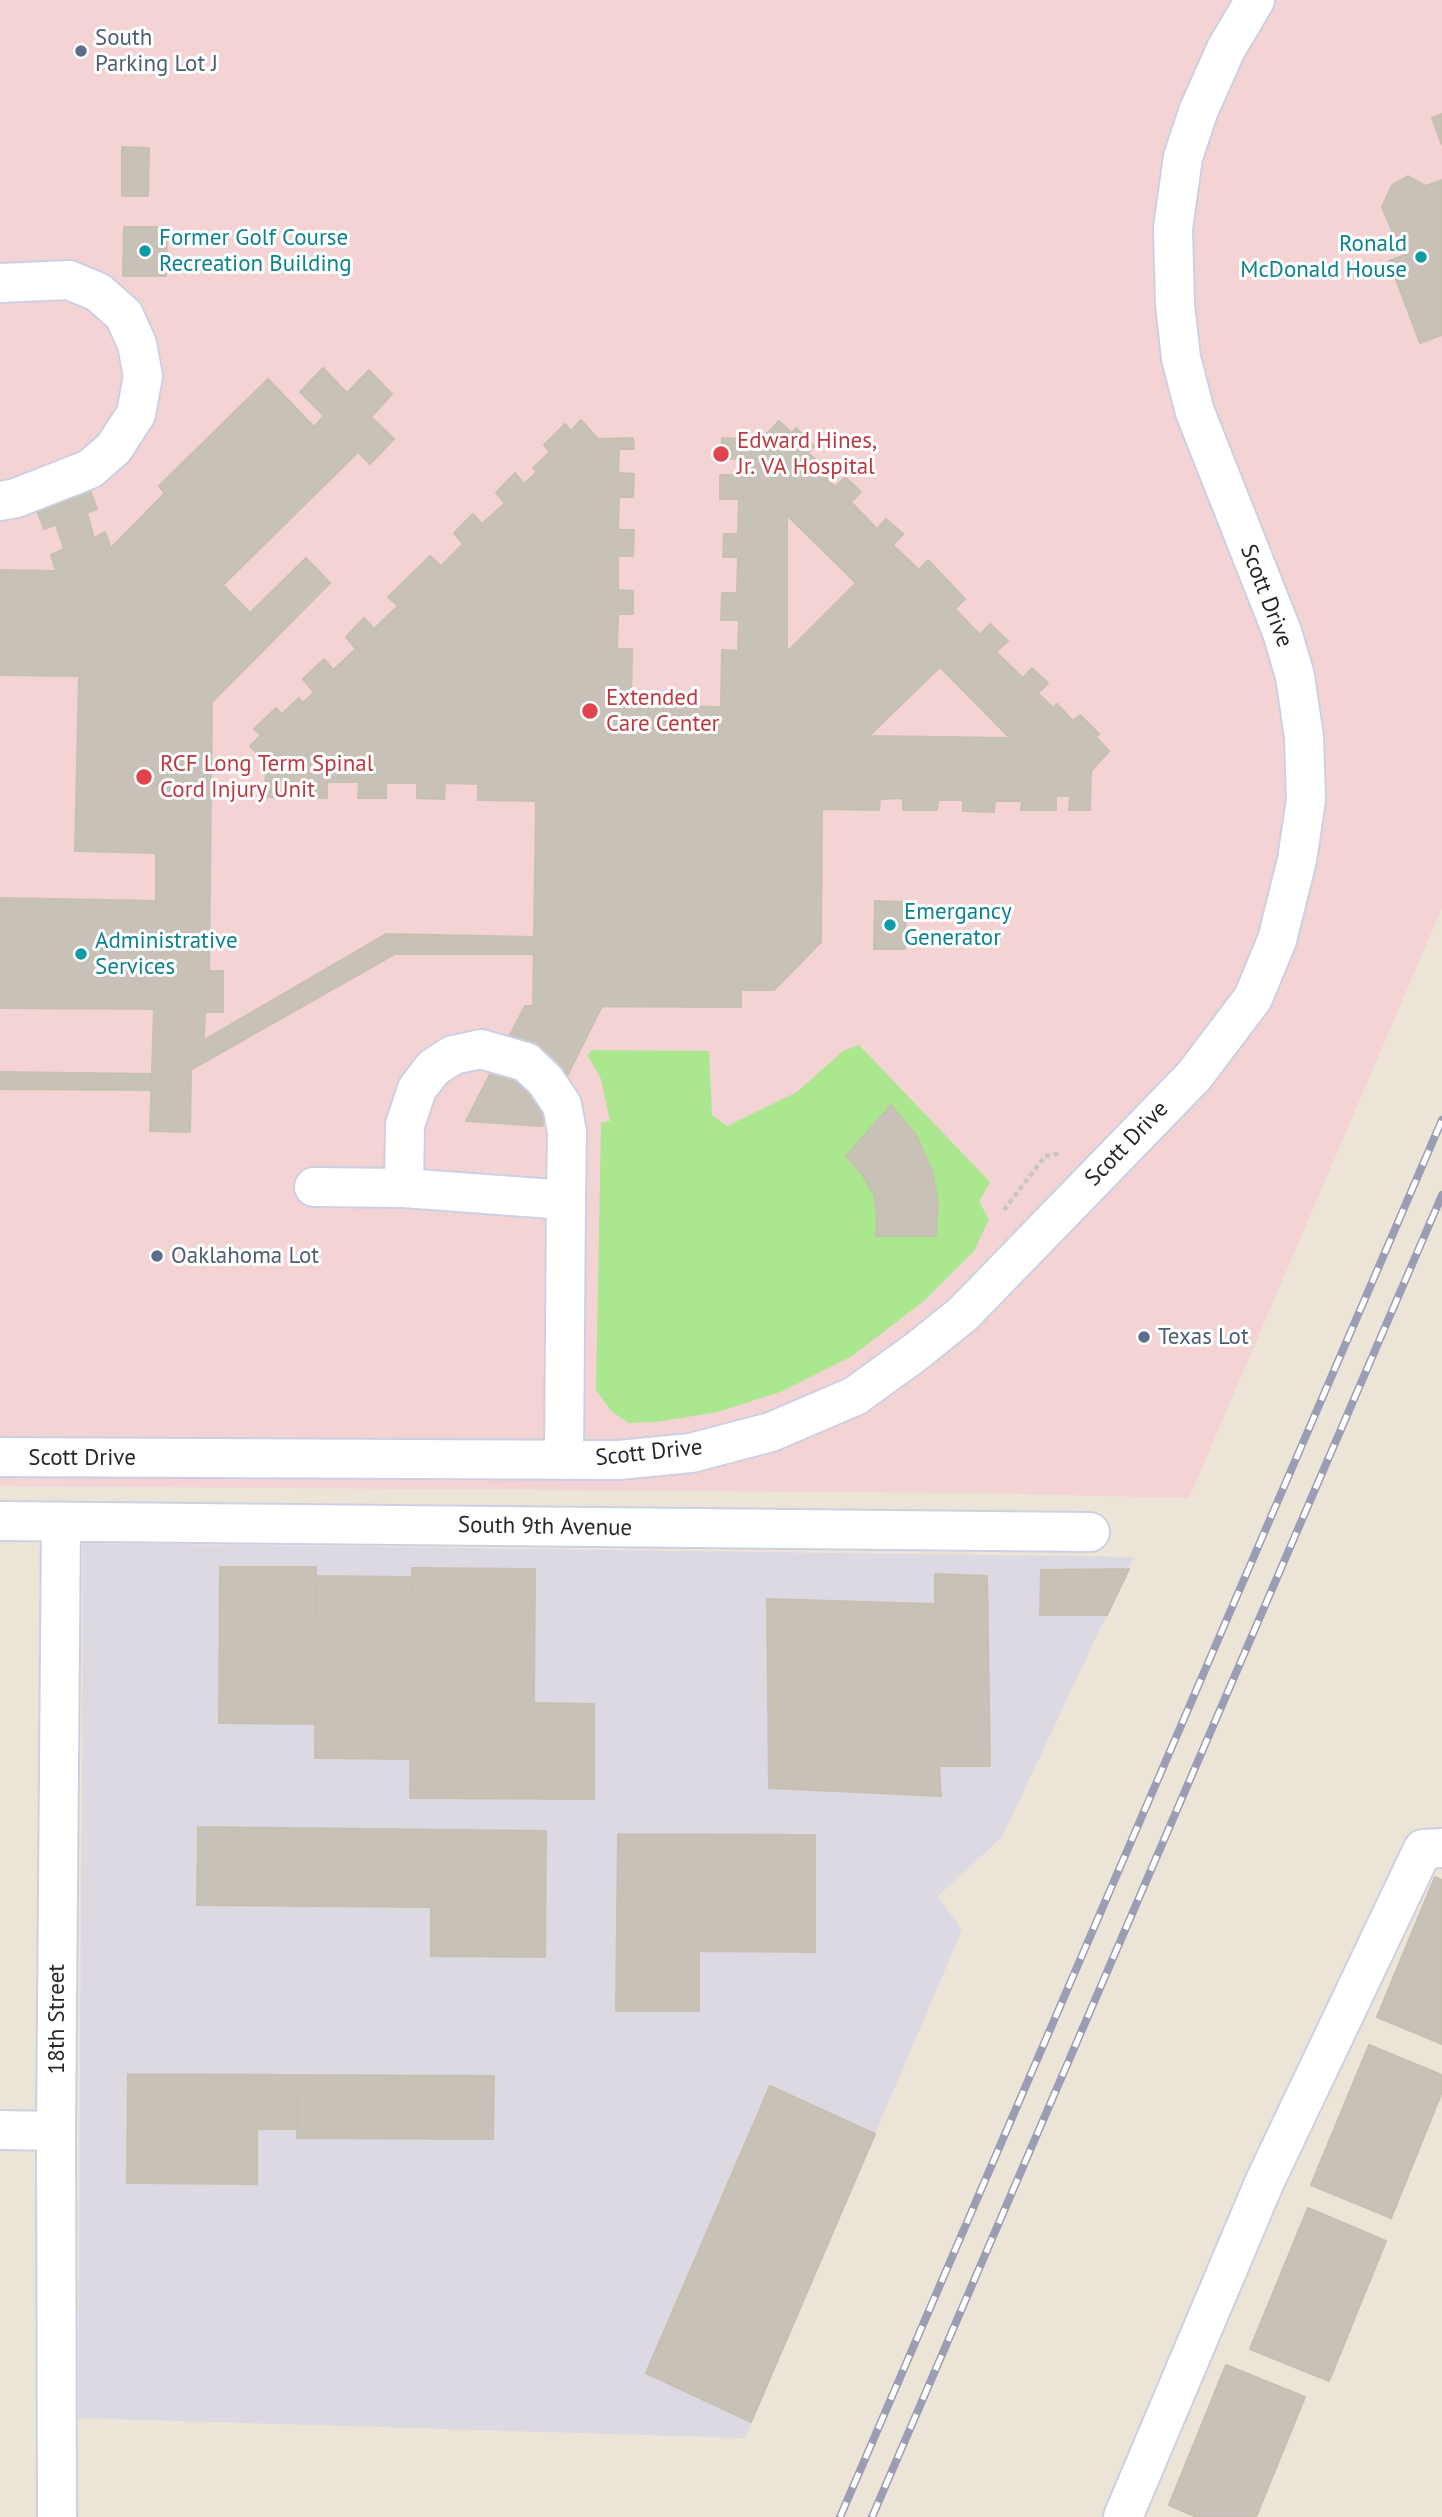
<!DOCTYPE html>
<style>
body{margin:0}
canvas{display:block;background:#ece4d7}
</style>
<canvas width="1442" height="2517"></canvas>
<script>
const ctx = document.querySelector('canvas').getContext('2d');
ctx.lineJoin = 'round';
function fillPath(path, color) { ctx.fillStyle = color; ctx.fill(path, 'evenodd'); }
const poly = rows => new Path2D(rows.map(r => 'M' + r).join(''));
function stroke(path, color, width, dash) { ctx.strokeStyle = color; ctx.lineWidth = width; ctx.lineCap = dash ? 'butt' : 'round'; ctx.setLineDash(dash || []); ctx.stroke(path); }
function label(font, color, halo, rows, align = 'center') {
  ctx.font = font + ' "PT Sans",sans-serif'; ctx.lineWidth = 6; ctx.setLineDash([]); ctx.textBaseline = 'middle'; ctx.strokeStyle = halo; ctx.fillStyle = color; for (const [text, x, y, turn = 0] of rows) {
    ctx.save(); ctx.translate(x, y); ctx.rotate((+turn || 0) * Math.PI / 180); ctx.textAlign = isNaN(turn) ? turn : align; if (halo) ctx.strokeText(text, 0, 0); ctx.fillText(text, 0, 0); ctx.restore();
  }
}
fillPath(poly([
 [83,1543,1134,1557,1002,1837,938,1896,962,1930,745,2438,78,2418]
]), '#dcd9e3');
fillPath(poly([
 [0,0,1442,0,1442,908,1189,1498,971,1493,0,1486]
]), '#f4d3d4');
fillPath(poly([
 [859,1045,990,1182,979,1202,989,1219,974,1251,925,1300,852,1356,783,1391,718,1412,656,1422,629,1423,611,1411,596,1390,601,1123,610,1121,601,1079,588,1056,592,1050,709,1051,712,1115,727,1126,797,1092,843,1051]
]), '#aae78f');
const building = poly([
 [1442,114,1442,145,1432,118,1442,114],
 [122,147,149,148,148,196,122,196,122,147],
 [1408,176,1426,186,1442,180,1442,335,1420,343,1389,261,1410,253,1406,243,1393,233,1382,207,1392,185,1408,176],
 [124,227,167,227,166,276,123,276,124,227],
 [323,368,347,393,369,370,392,394,371,417,394,439,370,464,358,452,223,585,250,613,306,558,330,583,212,702,209,971,223,971,223,1012,205,1012,203,1063,191,1070,190,1132,150,1131,154,1009,161,1009,162,901,156,900,156,853,75,851,79,676,0,675,0,570,56,571,51,555,64,549,56,525,87,513,94,538,105,532,111,548,165,493,159,486,268,379,314,427,324,416,300,392,323,368],
 [581,420,598,439,633,438,634,449,619,449,618,473,634,474,633,497,619,497,618,530,634,530,633,556,618,556,618,590,633,591,633,614,618,614,617,649,632,649,631,705,721,707,722,650,738,651,739,620,721,620,722,593,737,593,738,557,723,557,724,534,738,534,739,499,720,499,720,475,738,475,739,459,721,458,722,438,761,440,779,421,792,433,796,428,814,446,808,453,825,468,821,473,835,487,845,477,861,492,851,502,877,529,886,519,903,534,893,545,919,570,928,560,965,599,955,609,980,635,990,624,1008,641,996,652,1023,678,1032,668,1048,683,1038,693,1053,708,1057,704,1073,721,1080,715,1099,734,1096,737,1109,751,1091,771,1090,810,1069,810,1070,796,1056,796,1056,810,1021,810,1022,801,995,801,994,812,963,811,963,800,938,800,937,810,903,810,903,798,880,799,879,810,822,809,821,942,774,990,741,990,741,1007,533,1006,536,801,478,800,478,784,445,783,444,799,417,798,417,783,386,783,386,798,358,798,359,782,327,782,327,798,264,797,267,763,250,746,261,735,254,729,276,708,282,714,299,698,303,703,314,692,303,679,324,659,333,670,356,649,346,637,364,618,374,629,398,606,388,597,430,556,441,566,463,544,454,533,473,514,482,524,505,503,496,493,515,473,524,484,537,472,533,468,550,452,544,445,565,424,571,431,581,420],
 [787,515,856,583,787,652,787,515],
 [940,667,1010,738,869,736,940,667],
 [77,455,97,509,44,529,24,475,77,455],
 [0,898,162,901,161,1009,0,1008,0,898],
 [875,901,906,902,905,949,874,949,875,901],
 [386,934,534,937,534,954,395,954,203,1063,204,1040,386,934],
 [525,1006,602,1006,542,1126,466,1121,525,1006],
 [0,1072,152,1074,152,1090,0,1089,0,1072],
 [891,1105,916,1135,932,1171,938,1202,936,1236,876,1236,877,1217,874,1195,862,1174,846,1156,891,1105],
 [220,1567,316,1567,315,1724,219,1723,220,1567],
 [412,1568,535,1569,534,1703,594,1704,594,1799,410,1798,412,1568],
 [1129,1569,1107,1615,1040,1615,1041,1570,1129,1569],
 [935,1574,987,1576,990,1766,939,1766,941,1796,769,1788,767,1599,935,1604,935,1574],
 [316,1576,411,1577,410,1759,315,1758,316,1576],
 [198,1827,546,1831,545,1957,431,1956,431,1907,197,1905,198,1827],
 [618,1834,815,1835,815,1952,699,1951,699,2011,616,2011,618,1834],
 [1435,1877,1442,1880,1442,2044,1377,2017,1435,1877],
 [1369,2045,1442,2075,1442,2092,1391,2218,1311,2185,1369,2045],
 [128,2074,297,2075,298,2129,257,2129,257,2184,127,2183,128,2074],
 [297,2075,494,2076,493,2139,297,2138,297,2075],
 [770,2086,875,2134,751,2422,646,2373,770,2086],
 [1308,2208,1386,2241,1329,2381,1250,2349,1308,2208],
 [1226,2365,1305,2397,1256,2517,1196,2517,1169,2505,1226,2365]
]);
fillPath(building, '#c7c1b8');
stroke(building, '#c7c0b1', 2);
const minor = poly([
 [0,283,69,280,98,292,124,315,137,344,143,376,136,414,114,448,90,469,16,498,0,501],
 [314,1187,404,1188,566,1200,564,1460],
 [404,1188,405,1125,417,1089,433,1068,453,1055,481,1049,526,1062,545,1080,562,1105,567,1132,566,1200],
 [0,1457,619,1460,691,1453,771,1432,855,1396,917,1351,963,1314,1194,1076,1253,998,1277,940,1297,860,1306,800,1304,737,1295,676,1282,632,1195,412,1181,358,1175,304,1173,228,1183,157,1198,112,1226,49,1255,0],
 [0,1521,1090,1532],
 [0,2130,56,2131],
 [57,2517,56,2131,61,1522],
 [1123,2517,1265,2181,1423,1849,1442,1848]
]);
stroke(minor, '#cdd0e2', 42);
stroke(poly([
 [1004,1210,1045,1156,1062,1153]
]), '#c7c7c7', 4.5, [5, 3.5]);
stroke(minor, '#fff', 38);
const rail = poly([
 [840,2517,1442,1120],
 [872,2517,1442,1195]
]);
stroke(rail, '#9a9db4', 8);
stroke(rail, '#fff', 5, [16]);
for (const [x, y, r, color] of [
 [81,51,7,"#5c6f8a"],
 [145,251,7,"#0f9aa8"],
 [1421,257,7,"#0f9aa8"],
 [721,454,9,"#e0444e"],
 [590,711,9,"#e0444e"],
 [144,777,9,"#e0444e"],
 [890,925,7,"#0f9aa8"],
 [81,954,7,"#0f9aa8"],
 [157,1256,7,"#5c6f8a"],
 [1144,1337,7,"#5c6f8a"]
]) { const dot = new Path2D(); dot.arc(x, y, r, 0, 2 * Math.PI); ctx.fillStyle = color; ctx.fill(dot); stroke(dot, '#fff', 2.5); }
label('23px', '#4e5e75', '#fff', [
 ["South",95,38],
 ["Parking Lot J",95,64],
 ["Oaklahoma Lot",171,1256],
 ["Texas Lot",1158,1337]
], 'left');
label('23px', '#0d838f', '#fff', [
 ["Former Golf Course",159,238],
 ["Recreation Building",159,264],
 ["Ronald",1407,244,"right"],
 ["McDonald House",1407,270,"right"],
 ["Emergancy",904,912],
 ["Generator",904,938],
 ["Administrative",95,941],
 ["Services",95,967]
], 'left');
label('23px', '#be3a42', '#fff', [
 ["Edward Hines,",737,441],
 ["Jr. VA Hospital",737,467],
 ["Extended",606,698],
 ["Care Center",606,724],
 ["RCF Long Term Spinal",160,764],
 ["Cord Injury Unit",160,790]
], 'left');
label('23px', '#282828', '#fff', [
 ["Scott Drive",1266,596,69],
 ["Scott Drive",1127,1144,-46],
 ["Scott Drive",649,1453,-6],
 ["Scott Drive",82,1458],
 ["South 9th Avenue",545,1527,1],
 ["18th Street",57,2019,-90]
]);
</script>
